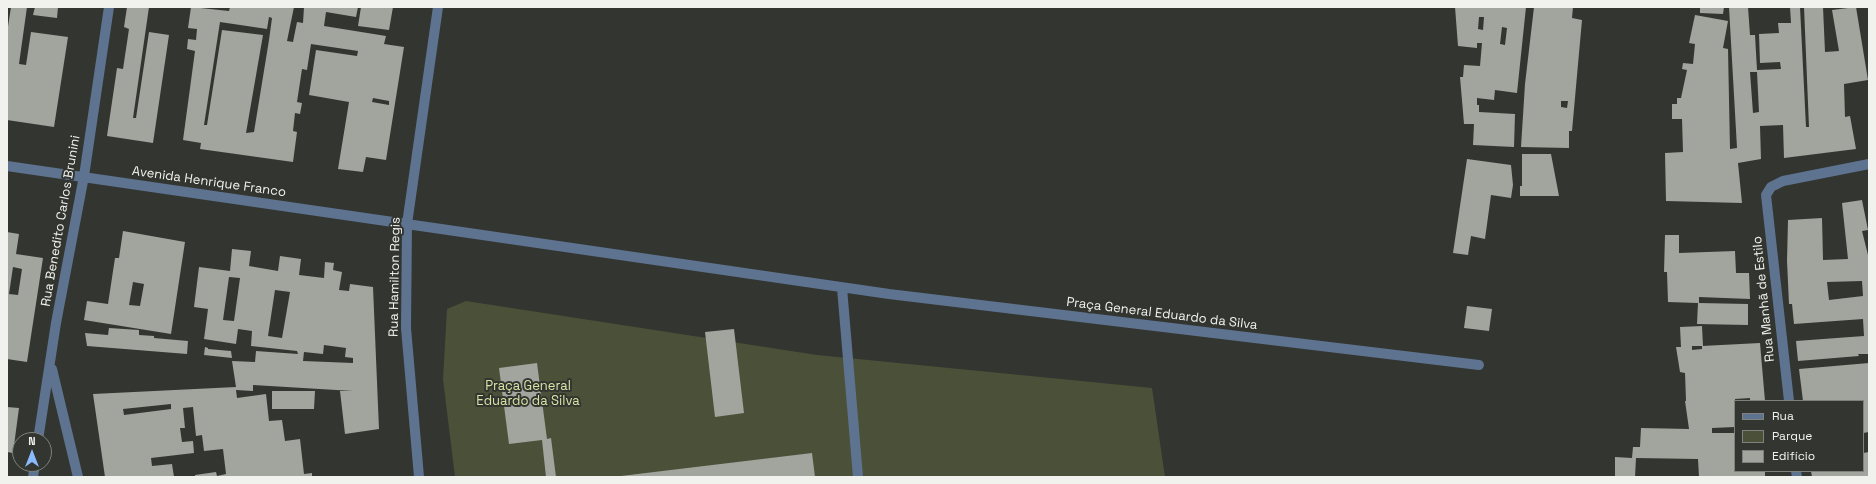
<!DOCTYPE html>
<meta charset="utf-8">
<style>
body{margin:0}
#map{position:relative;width:1876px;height:484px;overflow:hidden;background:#333530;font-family:"Space Grotesk",sans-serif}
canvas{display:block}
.frame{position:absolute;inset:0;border:8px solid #f1f2ee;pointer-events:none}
.legend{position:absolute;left:1734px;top:400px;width:130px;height:72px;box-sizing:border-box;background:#333530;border:1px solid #7f817c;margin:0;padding:5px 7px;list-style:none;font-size:12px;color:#f1f2ee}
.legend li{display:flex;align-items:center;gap:8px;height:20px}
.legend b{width:20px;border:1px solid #7f817c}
.north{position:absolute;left:12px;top:432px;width:40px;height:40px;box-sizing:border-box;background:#333530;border:1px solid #7f817c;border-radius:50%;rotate:0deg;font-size:11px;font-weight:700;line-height:16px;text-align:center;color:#f1f2ee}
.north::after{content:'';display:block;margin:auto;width:14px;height:18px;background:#8abafc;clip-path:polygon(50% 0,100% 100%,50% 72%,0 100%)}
</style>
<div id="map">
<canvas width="1876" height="484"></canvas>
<div class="frame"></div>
<ul class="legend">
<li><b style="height:5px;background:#5e7390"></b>Rua</li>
<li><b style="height:11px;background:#4b5138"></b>Parque</li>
<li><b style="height:11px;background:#a2a49e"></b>Edifício</li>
</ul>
<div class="north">N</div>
</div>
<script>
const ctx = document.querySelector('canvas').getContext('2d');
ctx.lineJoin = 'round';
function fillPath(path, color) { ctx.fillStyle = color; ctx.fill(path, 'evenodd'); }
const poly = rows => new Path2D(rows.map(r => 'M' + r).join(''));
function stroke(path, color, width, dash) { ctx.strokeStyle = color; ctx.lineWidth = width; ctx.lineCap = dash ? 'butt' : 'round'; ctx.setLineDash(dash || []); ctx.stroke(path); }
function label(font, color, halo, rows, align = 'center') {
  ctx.font = font + ' "Space Grotesk",sans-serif'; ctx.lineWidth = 4; ctx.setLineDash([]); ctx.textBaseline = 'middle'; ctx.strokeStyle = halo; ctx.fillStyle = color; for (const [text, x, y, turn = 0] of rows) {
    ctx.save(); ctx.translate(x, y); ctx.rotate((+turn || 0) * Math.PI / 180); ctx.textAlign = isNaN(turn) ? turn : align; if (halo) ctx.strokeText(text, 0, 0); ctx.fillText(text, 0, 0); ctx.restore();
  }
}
fillPath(poly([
 [466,301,817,355,1152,388,1165,477,455,477,443,379,447,309]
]), '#4b5138');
fillPath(poly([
 [11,7,27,7,19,64,26,65,31,32,68,37,54,127,7,120,7,33],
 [35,7,58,7,57,18,33,15],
 [127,7,149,7,133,118,136,118,149,32,169,35,153,143,107,136,117,68,123,69,129,29,124,27],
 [191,7,229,11,230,7,294,7,287,41,293,42,297,22,303,23,304,7,358,7,356,17,326,12,324,26,386,36,384,44,404,47,386,160,366,157,363,172,338,169,349,102,309,95,316,50,357,56,358,51,311,44,307,70,302,69,297,102,302,103,300,114,295,113,293,131,297,132,293,162,200,149,201,143,183,140,195,51,187,49,188,39,196,40,197,29,188,28],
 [269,17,272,18,269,40,254,132,246,133,263,35,222,30,207,125,204,125,220,22,267,29],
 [373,98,389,101,389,105,372,102],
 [361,7,393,7,389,30,358,26],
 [1455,7,1526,7,1517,93,1495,90,1494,100,1477,98,1477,105,1479,105,1479,112,1515,114,1514,147,1473,145,1474,124,1464,124,1460,77,1463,77,1464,65,1480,66,1482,43,1477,43,1477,48,1458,46],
 [1479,17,1484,17,1483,30,1478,29],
 [1502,27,1507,28,1505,45,1500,44],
 [1534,7,1573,7,1572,18,1582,20,1572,131,1569,131,1569,148,1521,147,1525,84],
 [1561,101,1568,101,1567,108,1561,107],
 [1700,7,1724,7,1723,14,1700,13],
 [1729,7,1748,7,1750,35,1755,35,1757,70,1781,69,1780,62,1760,63,1759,34,1779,33,1778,23,1791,23,1790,7,1800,7,1806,127,1809,127,1804,7,1823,7,1825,52,1839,51,1832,10,1856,7,1868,80,1844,84,1845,117,1850,116,1856,149,1784,158,1783,125,1760,126,1761,159,1738,163,1742,203,1666,201,1665,153,1683,152,1682,119,1672,119,1672,104,1677,104,1677,98,1681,98,1687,70,1682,69,1683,63,1693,64,1695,44,1689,43,1695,15,1728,21,1723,48,1728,49,1730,149,1737,148],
 [1750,72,1757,72,1759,112,1753,113],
 [1522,154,1551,154,1559,196,1520,196,1520,186,1522,186],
 [1467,159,1511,165,1513,185,1511,198,1491,195,1485,239,1471,236,1468,255,1453,253],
 [1862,200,1868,230,1862,231,1869,259,1869,354,1858,354,1859,356,1798,361,1796,341,1864,336,1863,319,1794,324,1792,304,1789,304,1787,261,1788,220,1822,218,1823,260,1848,259,1842,203],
 [1862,281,1863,296,1829,300,1827,282],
 [123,231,185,242,171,334,84,320,87,301,108,304,115,258,119,258],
 [133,282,144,284,140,306,129,305],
 [7,232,19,234,16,254,43,258,27,362,7,359],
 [13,267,22,269,18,295,9,294],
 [1665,235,1679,235,1679,253,1735,251,1736,273,1749,273,1750,299,1699,297,1699,303,1748,304,1748,325,1697,324,1698,303,1668,302,1667,272,1664,272],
 [232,249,251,251,249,266,278,271,280,256,301,259,299,275,324,278,325,262,334,263,333,270,342,272,339,290,349,291,350,284,373,287,379,429,345,434,340,391,353,391,253,385,253,391,236,390,237,398,266,394,269,421,282,420,285,441,300,439,304,474,312,473,312,477,195,477,195,475,216,472,217,476,226,474,223,449,204,451,202,435,196,436,193,407,183,408,185,428,180,428,182,442,193,441,194,453,151,458,152,466,172,464,174,477,105,477,93,394,236,387,232,361,255,362,256,351,298,354,297,351,251,346,252,331,238,329,236,344,204,339,208,309,194,307,199,267,230,271],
 [229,277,240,278,234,321,223,320],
 [275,290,290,292,282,338,268,336],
 [324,345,346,348,345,357,353,358,353,363,303,361,304,352,323,354],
 [171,404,171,409,124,415,123,409],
 [1467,306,1492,309,1489,331,1464,328],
 [1702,326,1703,346,1692,346,1692,350,1702,349,1702,346,1760,343,1765,401,1750,401,1750,398,1735,399,1735,427,1712,428,1712,433,1735,433,1735,471,1765,471,1765,477,1699,477,1698,459,1636,458,1635,477,1615,477,1615,457,1632,458,1633,447,1640,447,1641,428,1689,429,1685,401,1686,401,1685,373,1680,372,1676,347,1681,347,1680,327],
 [109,328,139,330,139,335,154,336,154,338,188,341,187,354,87,346,85,333,108,335],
 [734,329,744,413,715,417,705,332],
 [205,347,208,348,208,349,231,351,232,358,204,355],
 [537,363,547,439,551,438,556,477,546,477,542,440,509,444,499,368],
 [1869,363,1869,432,1863,433,1863,401,1803,401,1799,369],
 [272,391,315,391,314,409,272,409],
 [7,407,19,408,13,453,7,452],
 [1869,452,1869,477,1812,477,1811,471,1863,471,1863,453],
 [812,453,815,477,621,477,621,476]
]), '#a2a49e');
stroke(poly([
 [7,166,889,294,1479,365],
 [842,288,858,477],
 [52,369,78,477],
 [1789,401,1766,195,1771,187,1783,181,1869,164],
 [38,440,56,323,84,176,109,7],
 [1796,471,1797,477],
 [33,477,35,464],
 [419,477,406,328,407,224,438,7]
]), '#5e7390', 10);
label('13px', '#f1f2ee', '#333530', [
 ["Avenida Henrique Franco",209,182,8],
 ["Rua Benedito Carlos Brunini",61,221,-80],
 ["Rua Hamilton Regis",395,277,-89],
 ["Rua Manhã de Estilo",1764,299,-96],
 ["Praça General Eduardo da Silva",1162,314,7]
]);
label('13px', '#d4e5a4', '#333530', [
 ["Praça General",528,386],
 ["Eduardo da Silva",528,401]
]);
</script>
